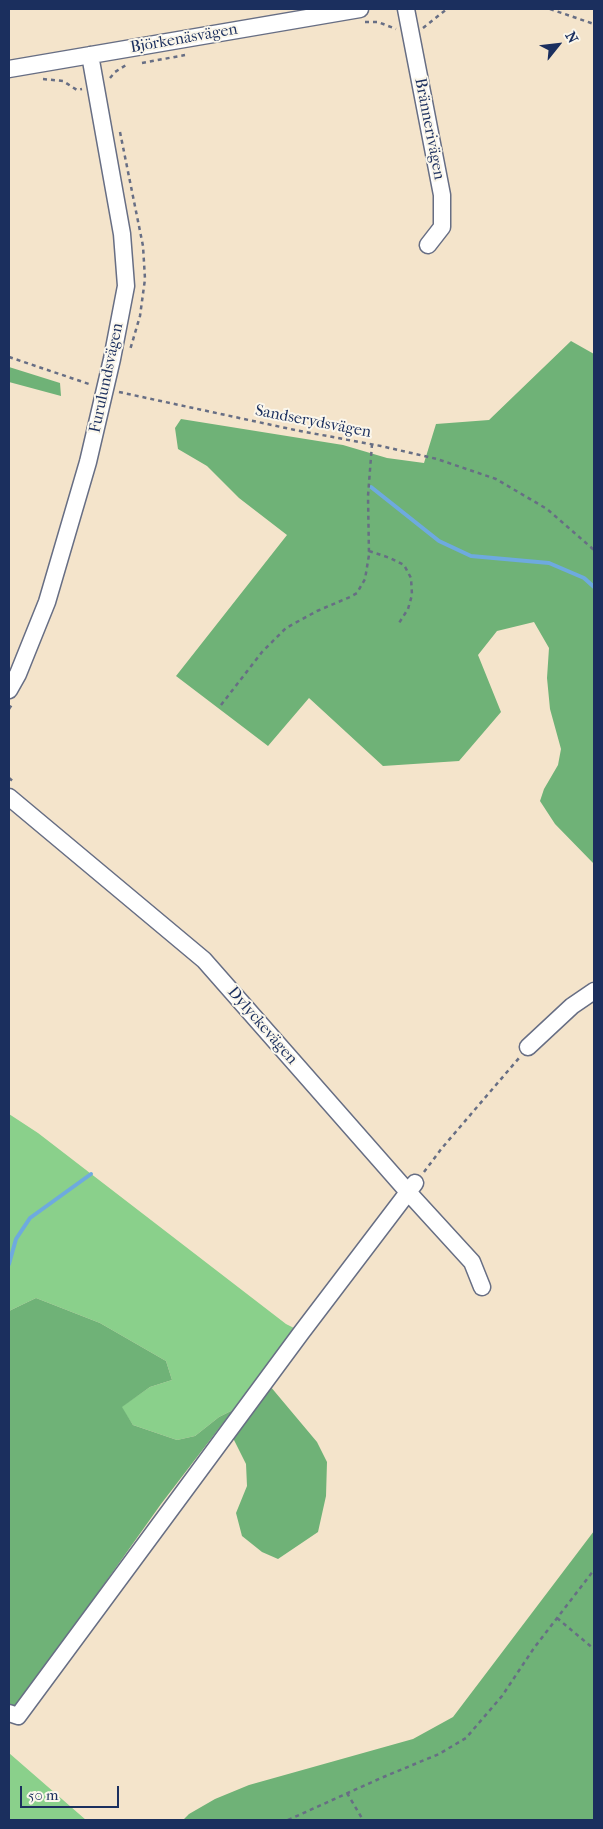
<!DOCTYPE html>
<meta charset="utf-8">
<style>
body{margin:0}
#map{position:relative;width:603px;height:1829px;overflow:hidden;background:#f4e4cb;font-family:"IM FELL French Canon",serif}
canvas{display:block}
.frame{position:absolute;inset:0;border:10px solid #1b2f5e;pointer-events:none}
.north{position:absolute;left:533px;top:20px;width:50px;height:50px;-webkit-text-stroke:4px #fbf7ec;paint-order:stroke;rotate:61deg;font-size:14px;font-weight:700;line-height:20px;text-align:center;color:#1b2f5e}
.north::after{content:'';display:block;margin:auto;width:18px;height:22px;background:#1b2f5e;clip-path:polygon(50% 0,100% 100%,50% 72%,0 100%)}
.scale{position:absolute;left:20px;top:1786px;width:99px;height:22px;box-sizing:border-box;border:2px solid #1b2f5e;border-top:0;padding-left:6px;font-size:15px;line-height:18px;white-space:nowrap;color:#1b2f5e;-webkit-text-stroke:4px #fbf7ec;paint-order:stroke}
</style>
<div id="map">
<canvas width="603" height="1829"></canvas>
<div class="frame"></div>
<div class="north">N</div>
<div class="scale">50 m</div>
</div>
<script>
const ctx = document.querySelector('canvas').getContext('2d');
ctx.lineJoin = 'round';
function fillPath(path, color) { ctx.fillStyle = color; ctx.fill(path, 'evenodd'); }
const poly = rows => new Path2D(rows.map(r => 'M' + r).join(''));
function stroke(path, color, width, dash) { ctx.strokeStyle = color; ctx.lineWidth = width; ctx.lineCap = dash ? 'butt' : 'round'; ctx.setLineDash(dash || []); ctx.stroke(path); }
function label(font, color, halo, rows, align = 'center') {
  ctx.font = font + ' "IM FELL French Canon",serif'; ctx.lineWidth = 4; ctx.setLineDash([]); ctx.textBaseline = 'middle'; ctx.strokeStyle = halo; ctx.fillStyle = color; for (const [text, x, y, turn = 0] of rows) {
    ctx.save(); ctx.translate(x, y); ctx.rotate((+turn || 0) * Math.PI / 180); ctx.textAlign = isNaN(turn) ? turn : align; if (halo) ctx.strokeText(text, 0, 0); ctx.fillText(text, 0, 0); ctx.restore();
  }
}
fillPath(poly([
 [9,1114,38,1133,286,1324,298,1330,233,1410,219,1417,195,1436,177,1440,133,1425,121,1407,150,1387,172,1380,166,1361,100,1323,36,1298,9,1311],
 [9,1753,86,1820,9,1820]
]), '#8ad08b');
fillPath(poly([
 [571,341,594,354,594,864,555,824,540,801,544,789,558,765,561,749,550,709,547,678,549,648,534,622,497,631,478,655,501,712,459,761,383,766,309,698,268,746,176,676,287,535,239,498,207,466,178,449,175,428,181,419,343,445,387,458,424,463,436,424,489,420],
 [9,367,60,383,61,396,9,382],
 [36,1298,100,1323,166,1361,172,1380,150,1387,122,1407,133,1425,177,1440,195,1436,219,1417,233,1410,161,1504,9,1718,9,1311],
 [270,1386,317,1442,327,1462,326,1496,318,1532,278,1559,262,1552,242,1536,236,1513,247,1486,246,1464,232,1436],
 [594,1531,594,1820,183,1820,189,1814,215,1799,249,1785,413,1739,453,1717]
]), '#6fb277');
stroke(poly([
 [371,487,439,541,471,556,549,563,584,578,594,587],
 [9,1264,16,1239,30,1218,91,1174]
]), '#6eaadf', 4);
const minor = poly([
 [406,9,442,195,442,227,428,245],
 [9,69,360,9],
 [9,690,18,674,47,602,88,462,112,359,126,286,122,234,90,55],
 [9,797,204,960,408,1192,472,1262,482,1287],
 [528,1047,572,1006,594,991],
 [9,1713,18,1716,301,1333,415,1183]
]);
stroke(minor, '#676e84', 19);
stroke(poly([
 [550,9,594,24],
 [365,22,378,22,396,29],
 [423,28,447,9],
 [142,63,185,55],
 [110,78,115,72,126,65],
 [43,79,63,81,77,90,82,89],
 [120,132,143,246,145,279,140,316,130,350],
 [9,357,92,385],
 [119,392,295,430,381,446,437,459,496,479,547,509,594,550],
 [369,551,390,558,404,565,411,578,412,595,408,609,399,623],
 [221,705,262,652,286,628,317,611,350,597,357,593,365,579,369,555,368,496,372,444],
 [9,709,13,703],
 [9,778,15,783],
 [424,1172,442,1148,519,1058],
 [557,1618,594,1649],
 [347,1793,363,1820],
 [288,1820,381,1778,439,1754,466,1738,502,1696,534,1648,594,1570]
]), '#676e84', 2.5, [4, 4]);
stroke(minor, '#fff', 16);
label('16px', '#1b2f5e', '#fbf7ec', [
 ["Björkenäsvägen",184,39,-10],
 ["Brännerivägen",429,129,79],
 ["Furulundsvägen",107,378,-78],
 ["Sandserydsvägen",313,422,11],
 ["Dylyckevägen",262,1026,49]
]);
</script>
